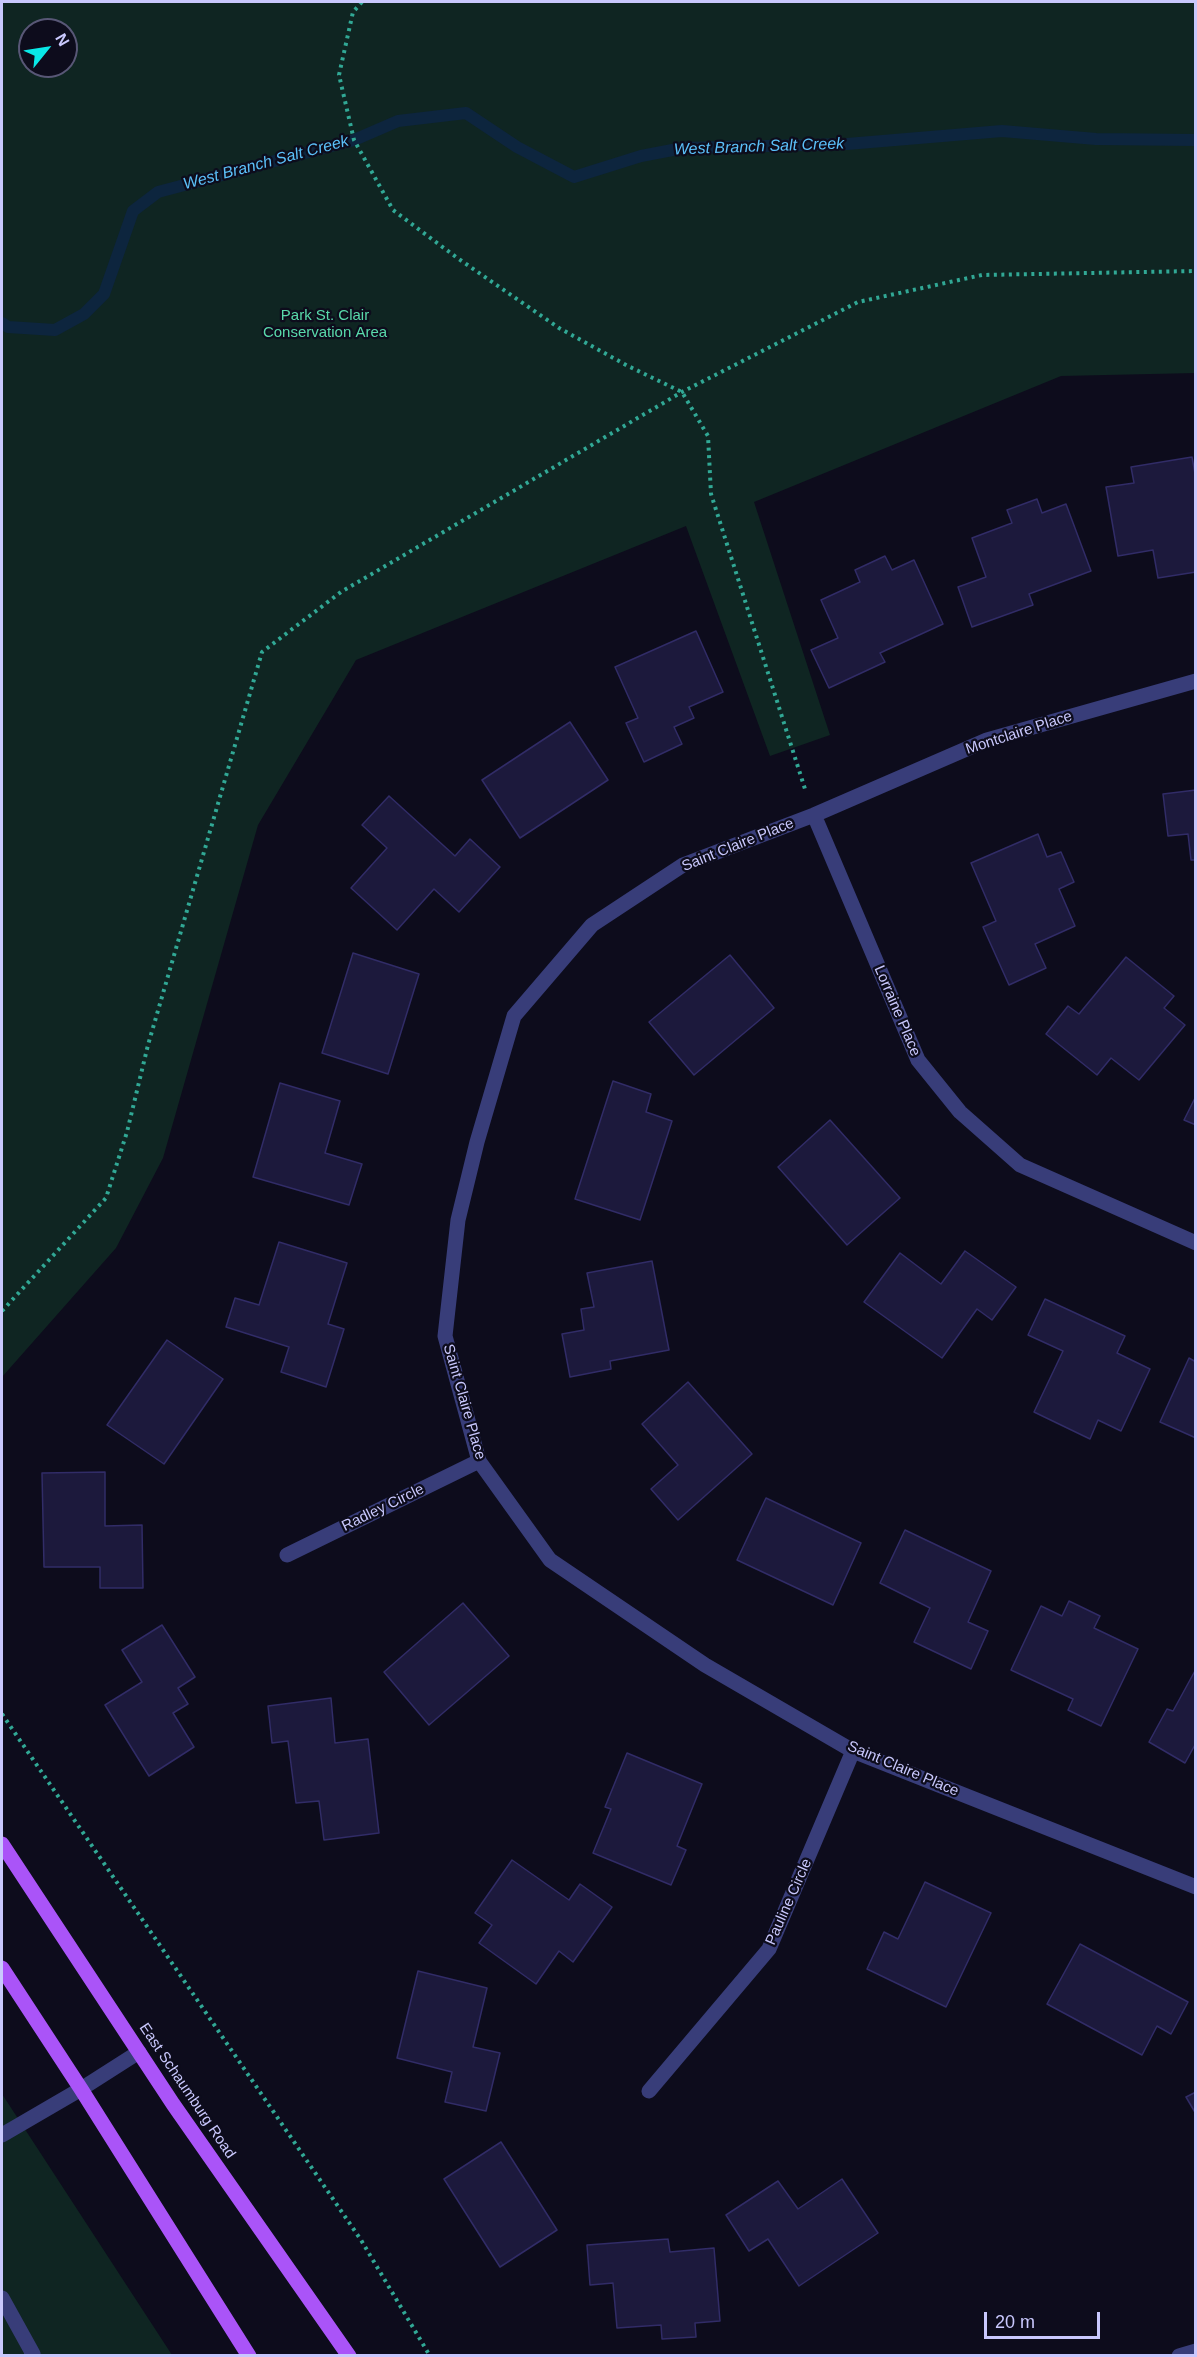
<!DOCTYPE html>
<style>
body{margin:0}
#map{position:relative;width:1197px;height:2357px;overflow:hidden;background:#0d0c1c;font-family:Arial,sans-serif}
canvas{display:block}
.frame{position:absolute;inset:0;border:3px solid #c9c8fd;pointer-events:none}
.north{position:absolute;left:18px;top:18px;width:60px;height:60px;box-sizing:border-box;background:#0d0c1c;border:2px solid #585776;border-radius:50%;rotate:60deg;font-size:16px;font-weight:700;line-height:24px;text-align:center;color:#c9c8fd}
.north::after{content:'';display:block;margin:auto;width:21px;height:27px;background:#09e8e7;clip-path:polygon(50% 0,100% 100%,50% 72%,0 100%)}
.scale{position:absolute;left:984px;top:2312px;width:116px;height:27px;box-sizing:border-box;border:3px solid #c9c8fd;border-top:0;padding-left:8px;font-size:18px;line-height:21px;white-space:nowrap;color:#c9c8fd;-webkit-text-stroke:4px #0d0c1c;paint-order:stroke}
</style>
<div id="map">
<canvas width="1197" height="2357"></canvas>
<div class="frame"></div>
<div class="north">N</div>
<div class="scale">20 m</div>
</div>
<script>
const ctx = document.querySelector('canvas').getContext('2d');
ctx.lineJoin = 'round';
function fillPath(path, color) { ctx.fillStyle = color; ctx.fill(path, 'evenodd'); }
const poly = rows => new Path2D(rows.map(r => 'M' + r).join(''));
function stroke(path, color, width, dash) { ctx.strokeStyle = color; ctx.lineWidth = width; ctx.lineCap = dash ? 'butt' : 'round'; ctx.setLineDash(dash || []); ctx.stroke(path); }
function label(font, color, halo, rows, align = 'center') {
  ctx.font = font + ' Arial,sans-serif'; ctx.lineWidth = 4.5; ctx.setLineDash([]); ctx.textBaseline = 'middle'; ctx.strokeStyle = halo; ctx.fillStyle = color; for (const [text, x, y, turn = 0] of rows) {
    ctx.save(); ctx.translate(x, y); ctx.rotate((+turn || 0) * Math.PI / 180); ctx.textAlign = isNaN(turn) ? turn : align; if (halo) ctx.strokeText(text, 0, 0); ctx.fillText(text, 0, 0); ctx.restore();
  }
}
fillPath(poly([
 [2,2,1195,2,1196,373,1061,376,754,502,830,735,770,756,686,526,356,660,258,825,163,1158,116,1248,2,1377],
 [30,30,66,30,66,66,30,66],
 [2,2094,172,2355,2,2355]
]), '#0f2522');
stroke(poly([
 [2,323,8,327,55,330,84,314,104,294,133,211,158,192,354,140,398,121,466,113,517,147,574,177,641,156,683,148,847,144,1002,131,1096,139,1196,140]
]), '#0d253e', 12);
const building = poly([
 [1192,457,1196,479,1196,572,1158,578,1153,550,1118,556,1106,487,1134,483,1131,467,1192,457],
 [1037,499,1042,513,1066,504,1091,571,1029,594,1033,605,972,627,958,587,986,577,972,538,1012,523,1007,510,1037,499],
 [885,556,892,570,914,560,943,624,880,653,885,662,829,688,811,650,838,638,821,600,860,582,855,570,885,556],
 [696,631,723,692,689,707,694,718,674,727,682,744,644,762,626,723,638,718,615,667,696,631],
 [570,722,608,780,520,838,482,780,570,722],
 [1196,790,1196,860,1191,860,1188,834,1168,836,1163,794,1196,790],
 [389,796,455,856,470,839,500,867,459,912,434,889,397,930,351,888,387,848,362,825,389,796],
 [1038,834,1047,857,1061,852,1074,882,1059,889,1075,926,1035,944,1046,968,1009,985,983,927,996,921,971,863,1038,834],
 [353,953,419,974,388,1074,322,1053,353,953],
 [730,955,774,1008,694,1075,649,1022,730,955],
 [1126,957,1174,996,1164,1008,1185,1025,1139,1080,1111,1058,1097,1075,1046,1034,1068,1006,1079,1014,1126,957],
 [613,1081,651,1094,646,1112,672,1121,640,1220,575,1199,613,1081],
 [280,1083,340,1101,325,1153,362,1164,349,1205,253,1177,280,1083],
 [1196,1096,1196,1125,1184,1120,1196,1096],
 [830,1120,900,1198,847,1245,778,1167,830,1120],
 [279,1242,347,1263,328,1324,344,1329,326,1387,281,1372,289,1347,226,1327,235,1298,259,1305,279,1242],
 [965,1251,1016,1287,992,1320,977,1309,942,1358,864,1302,900,1253,941,1284,965,1251],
 [652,1261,669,1350,610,1361,611,1369,570,1377,562,1334,584,1330,581,1309,594,1307,587,1273,652,1261],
 [1045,1299,1125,1336,1117,1353,1150,1369,1121,1431,1098,1420,1090,1439,1034,1412,1063,1351,1028,1335,1045,1299],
 [167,1340,223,1379,164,1464,107,1425,167,1340],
 [1189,1358,1196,1362,1196,1438,1160,1422,1189,1358],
 [688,1382,752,1454,678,1520,651,1489,678,1465,642,1424,688,1382],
 [105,1472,105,1526,142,1525,143,1588,100,1588,100,1567,44,1567,42,1473,105,1472],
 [766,1498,861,1543,833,1605,737,1560,766,1498],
 [905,1530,991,1571,968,1622,988,1631,971,1669,914,1642,930,1608,880,1583,905,1530],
 [1069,1601,1100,1616,1094,1628,1138,1649,1101,1726,1068,1710,1073,1699,1011,1670,1041,1606,1062,1616,1069,1601],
 [463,1603,509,1656,429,1725,384,1672,463,1603],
 [162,1625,195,1677,178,1688,188,1704,173,1713,194,1747,149,1776,105,1705,142,1682,122,1650,162,1625],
 [1196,1669,1196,1743,1185,1763,1149,1742,1167,1709,1173,1711,1196,1669],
 [331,1698,335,1743,368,1739,379,1833,324,1840,319,1801,296,1803,288,1741,272,1743,268,1706,331,1698],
 [627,1753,702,1784,677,1846,686,1850,671,1885,593,1853,611,1809,605,1807,627,1753],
 [512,1860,569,1900,580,1884,612,1907,573,1962,559,1951,536,1984,479,1943,492,1925,475,1913,512,1860],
 [925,1882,991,1913,946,2007,867,1969,884,1932,898,1939,925,1882],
 [1080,1944,1188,2002,1171,2034,1157,2026,1142,2055,1047,2004,1080,1944],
 [418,1971,487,1988,473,2047,500,2053,486,2111,445,2102,452,2072,397,2058,418,1971],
 [1196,2092,1196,2114,1186,2097,1196,2092],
 [501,2142,557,2230,500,2267,444,2179,501,2142],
 [842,2179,878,2233,799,2286,768,2239,749,2251,726,2215,778,2181,798,2209,842,2179],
 [668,2239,670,2252,714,2248,720,2321,695,2323,696,2337,662,2339,661,2325,617,2328,613,2283,590,2285,587,2245,668,2239]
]);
fillPath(building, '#1c193c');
stroke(building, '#312c67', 1.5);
stroke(poly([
 [362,2,353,12,339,75,354,140,393,210,456,257,559,328,628,366,682,392,708,436,711,494,805,789],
 [2,1311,106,1198,127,1132,148,1045,262,652,341,592,682,392,858,302,982,275,1196,271],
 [2,1714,361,2240,430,2356]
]), '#31a895', 4, [3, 4.5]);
stroke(poly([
 [1196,681,987,740,814,815,683,865,592,925,514,1016,477,1142,458,1220,445,1336,479,1461,550,1560,705,1665,853,1751,1196,1887],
 [814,815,918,1060,960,1112,1020,1165,1196,1243],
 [287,1555,479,1461],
 [649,2091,769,1949,853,1751],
 [2,2135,81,2089,139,2052],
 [2,2298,33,2354,31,2356],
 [1179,2356,1196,2351]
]), '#383d79', 15);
stroke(poly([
 [2,1844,173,2104,349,2356],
 [2,1968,81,2089,249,2356]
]), '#aa54f8', 15);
label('15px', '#59d9ab', '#0d0c1c', [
 ["Park St. Clair",325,316],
 ["Conservation Area",325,333]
]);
label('15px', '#c9c8fd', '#0d0c1c', [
 ["Montclaire Place",1019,733,-18],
 ["Saint Claire Place",738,845,-22],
 ["Lorraine Place",897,1011,67],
 ["Saint Claire Place",464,1402,74],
 ["Radley Circle",383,1508,-26],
 ["Saint Claire Place",903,1769,23],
 ["Pauline Circle",789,1902,-66],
 ["East Schaumburg Road",187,2091,56]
]);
label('italic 16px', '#5bc0f9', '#0d0c1c', [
 ["West Branch Salt Creek",759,147,-2],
 ["West Branch Salt Creek",266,163,-15]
]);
</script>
